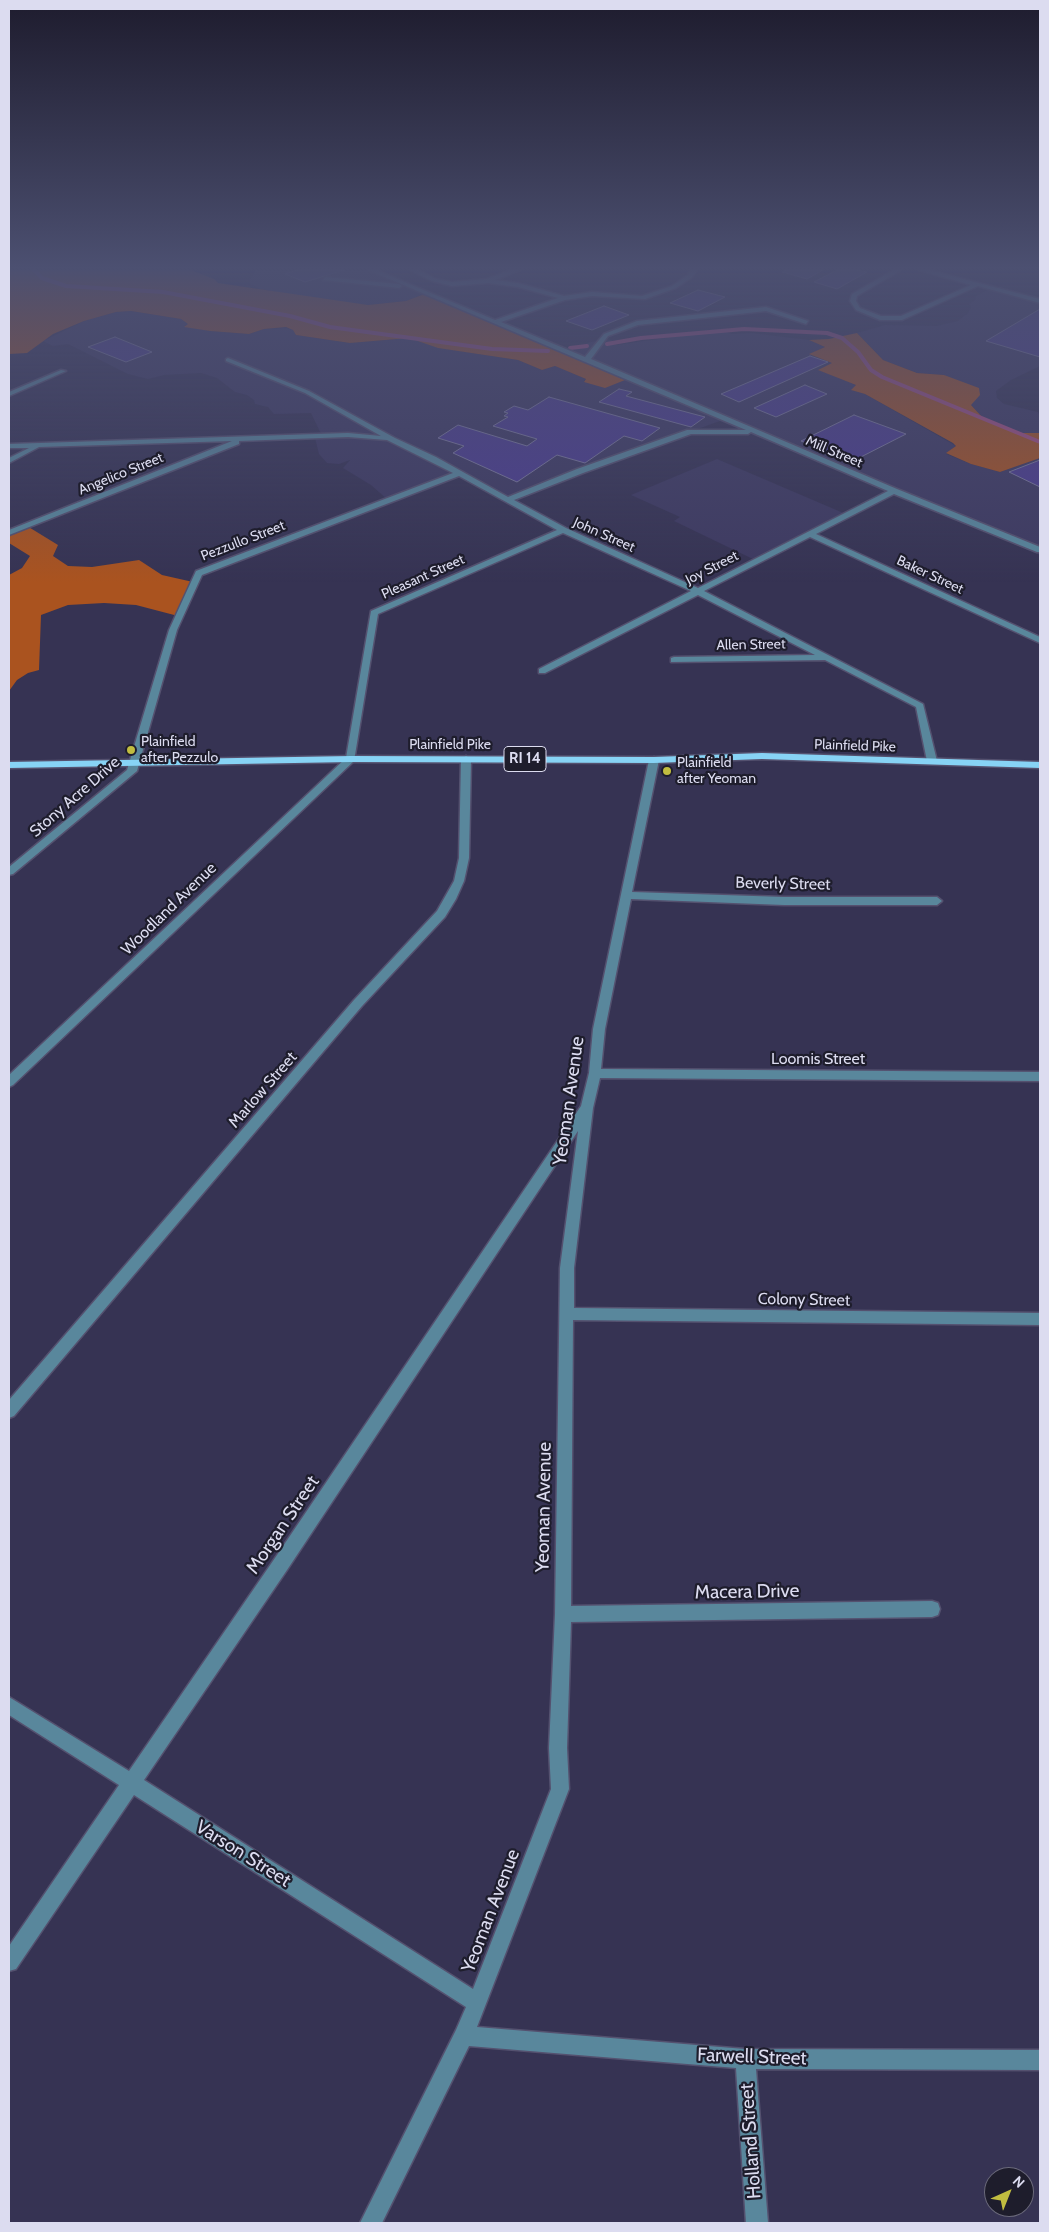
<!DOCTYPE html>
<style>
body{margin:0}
#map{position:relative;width:1049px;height:2232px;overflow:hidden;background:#363353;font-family:Cabin,sans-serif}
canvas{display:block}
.frame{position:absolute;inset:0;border:10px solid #dcdcf0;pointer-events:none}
.north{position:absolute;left:984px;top:2167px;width:50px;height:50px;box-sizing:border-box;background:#1e1d2c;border:1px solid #6a697a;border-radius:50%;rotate:44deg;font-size:14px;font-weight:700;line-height:20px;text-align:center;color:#dcdcf0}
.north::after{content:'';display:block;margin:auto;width:18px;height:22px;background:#c1bd40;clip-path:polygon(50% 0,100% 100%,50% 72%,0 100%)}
</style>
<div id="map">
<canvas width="1049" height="2232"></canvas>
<div class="frame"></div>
<div class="north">N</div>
</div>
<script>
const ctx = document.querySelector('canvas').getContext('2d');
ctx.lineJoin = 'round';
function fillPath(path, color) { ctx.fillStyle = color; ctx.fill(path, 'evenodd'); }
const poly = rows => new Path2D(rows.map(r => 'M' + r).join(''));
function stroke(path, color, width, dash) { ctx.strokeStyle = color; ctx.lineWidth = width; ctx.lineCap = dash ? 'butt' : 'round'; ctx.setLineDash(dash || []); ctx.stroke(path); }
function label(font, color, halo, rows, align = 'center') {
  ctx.font = font + ' Cabin,sans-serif'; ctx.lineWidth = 4.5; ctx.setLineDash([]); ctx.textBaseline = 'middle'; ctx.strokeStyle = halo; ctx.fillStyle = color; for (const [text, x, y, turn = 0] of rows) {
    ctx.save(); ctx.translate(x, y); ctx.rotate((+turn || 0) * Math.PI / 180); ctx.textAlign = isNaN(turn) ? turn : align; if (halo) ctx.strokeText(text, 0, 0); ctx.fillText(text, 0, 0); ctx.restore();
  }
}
fillPath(poly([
 [256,270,372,270,427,293,406,301,368,305,318,300,260,289,250,284,250,279],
 [989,289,1040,300,1040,366,1011,380,996,391,997,398,1004,404,1038,412,1040,416,1040,433,1021,433,983,418,944,375,917,373,883,360,857,333,885,325,937,326,958,321,968,313,971,307,969,304,975,300,976,296],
 [131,311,181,319,188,324,185,326,210,331,249,334,264,329,287,328,293,330,296,335,350,343,409,338,439,348,518,360,542,370,555,366,586,379,584,381,605,387,566,351,591,342,607,339,615,341,613,344,616,345,721,330,732,334,752,333,809,340,825,347,810,354,833,363,819,370,856,385,852,390,865,394,956,446,946,454,971,464,1000,472,1040,458,1040,555,720,421,580,471,509,500,459,475,388,500,371,485,343,468,350,460,339,464,327,463,319,454,315,438,322,436,311,413,274,414,268,407,255,404,254,400,247,395,235,392,217,378,201,373,164,375,148,379,128,374,68,344,53,346,43,341,84,321,116,312],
 [717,459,848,515,755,560,674,521,680,517,631,495]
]), '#3e3a61');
fillPath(poly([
 [9,270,191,270,214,279,218,283,368,305,406,301,427,293,625,380,605,388,584,382,586,379,555,366,542,370,518,360,438,348,409,338,350,343,296,335,293,330,286,327,264,329,249,334,210,331,184,327,188,324,181,319,131,311,116,312,84,321,53,334,27,353,9,354],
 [857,333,883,360,917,373,944,375,979,388,980,395,971,405,983,418,1021,433,1040,433,1040,458,1000,472,971,464,946,453,956,446,953,443,865,394,851,390,856,385,818,370,832,363,809,354,825,347,809,340,829,339],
 [27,526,58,545,53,556,68,566,92,567,139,560,162,575,193,582,178,616,136,605,104,603,68,605,41,615,39,670,28,673,17,680,9,691,9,575,22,568,30,556,9,543,9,533]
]), '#aa531f');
stroke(poly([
 [34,270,42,278,66,286,163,292,290,316,330,327,492,349,548,351],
 [607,344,641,338,744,329,827,333,842,338,858,352,871,370,882,377,1040,442],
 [570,348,587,346]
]), '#a95081', 4);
const building = poly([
 [297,270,344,270,305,282,285,274,297,270],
 [786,270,823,270,807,279,782,272,786,270],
 [837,270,857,270,867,272,837,289,814,282,837,270],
 [698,290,725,297,698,311,670,303,698,290],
 [604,306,629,315,592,330,566,321,604,306],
 [1040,309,1040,357,986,341,1040,309],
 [115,337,152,352,126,362,88,347,115,337],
 [810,356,828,362,739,402,721,394,810,356],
 [805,385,827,394,776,417,754,408,805,385],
 [619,389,632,392,626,396,705,417,691,427,599,402,619,389],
 [549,397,660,428,642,441,624,436,585,463,557,455,517,482,453,453,464,446,438,438,458,425,527,446,537,439,493,426,508,417,504,416,508,413,504,412,514,406,528,410,549,397],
 [854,415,906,434,853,461,801,441,854,415],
 [1040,460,1040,487,1009,472,1040,460]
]);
fillPath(building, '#4b3c8e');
stroke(building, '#7b789d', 1);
const minor = poly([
 [368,270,376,270,495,320,558,298,518,287,488,283,452,286,432,281,410,270,418,270,436,279,452,282,487,279,511,270,520,270,495,280,518,283,564,296,592,292,642,296,672,286,688,275,691,270,697,270,692,277,676,288,645,299,592,296,565,300,501,322,585,357,604,334,637,321,766,307,808,321,806,324,766,311,638,325,608,336,591,359,897,489,1040,547,1040,552,1037,552,894,494,816,534,1040,637,1040,643,810,537,704,591,923,704,937,761,932,764,927,761,916,707,825,660,671,662,671,658,674,657,815,655,698,595,545,673,539,673,539,669,691,591,563,533,378,614,354,761,13,1085,9,1087,9,1075,346,758,371,611,557,530,459,476,202,575,177,630,137,771,13,874,9,875,9,867,127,770,169,630,196,571,453,473,387,440,348,437,239,441,239,444,9,535,9,530,232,441,39,447,9,463,9,458,29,448,9,448,9,444,348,433,381,436,305,393,226,361,226,359,228,358,309,391,395,438,436,457,508,497,577,469,687,430,746,430,368,270],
 [751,432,888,491,698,588,566,528,514,500,583,473,691,434,748,434,751,432],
 [894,270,901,270,857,296,856,301,860,308,881,316,901,316,971,285,919,270,929,270,1040,299,1040,303,978,286,902,320,880,320,856,310,850,301,852,294,894,270],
 [325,277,399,284,402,286,399,288,323,280,325,277],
 [61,370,66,371,9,396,9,392,61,370],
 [466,756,471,759,469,858,464,881,456,899,445,917,362,1006,14,1416,9,1418,9,1400,354,1000,437,911,454,881,459,858,461,759,466,756],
 [654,757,659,760,632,892,784,897,937,897,942,901,937,905,784,905,631,899,605,1029,601,1069,1040,1072,1040,1081,600,1078,593,1108,574,1268,574,1308,1040,1313,1040,1325,573,1320,571,1606,932,1601,938,1603,940,1609,938,1615,932,1617,571,1622,567,1748,569,1789,477,2027,745,2049,1040,2050,1040,2070,756,2069,768,2223,746,2223,736,2068,469,2046,382,2223,360,2223,456,2030,466,2007,134,1795,16,1969,9,1971,9,1946,119,1785,9,1715,9,1697,129,1771,275,1558,581,1106,589,1073,593,1029,649,760,654,757],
 [578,1131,560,1268,555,1614,549,1748,551,1789,473,1989,144,1780,287,1570,578,1131]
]);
const major = poly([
 [762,753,1040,762,1040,768,762,759,654,763,351,762,9,768,9,762,351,756,654,757,762,753]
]);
stroke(minor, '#54516f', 3);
stroke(major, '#54516f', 3);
fillPath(minor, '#59879c');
fillPath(major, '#87d3f5');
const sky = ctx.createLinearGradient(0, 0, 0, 583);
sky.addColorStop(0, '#1e1c2e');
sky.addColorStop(0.46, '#4c5071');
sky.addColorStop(1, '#4c507100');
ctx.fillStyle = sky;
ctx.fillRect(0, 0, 1049, 583);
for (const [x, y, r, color] of [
 [131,750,5,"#c1bd40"],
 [667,771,5,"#c1bd40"]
]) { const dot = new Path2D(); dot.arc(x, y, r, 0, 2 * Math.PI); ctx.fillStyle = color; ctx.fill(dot); stroke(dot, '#1e1d2c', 2); }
label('14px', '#dcdcf0', '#1e1d2c', [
 ["Mill Street",834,452,23],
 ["Angelico Street",121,474,-22],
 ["John Street",604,535,24],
 ["Pezzullo Street",243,541,-21],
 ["Joy Street",712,568,-27],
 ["Baker Street",930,575,25],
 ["Pleasant Street",423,577,-24],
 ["Allen Street",751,645,-1],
 ["Plainfield Pike",450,745],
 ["Plainfield Pike",855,746,2]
]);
label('14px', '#dcdcf0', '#1e1d2c', [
 ["Plainfield",141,742],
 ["after Pezzulo",141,758],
 ["Plainfield",677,763],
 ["after Yeoman",677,779]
], 'left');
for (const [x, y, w] of [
 [525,759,42]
]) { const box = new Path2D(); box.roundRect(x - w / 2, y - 12.5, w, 25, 4); ctx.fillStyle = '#1e1d2c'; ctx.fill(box); stroke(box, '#dcdcf0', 1); }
label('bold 15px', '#dcdcf0', null, [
 ["RI 14",525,759]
]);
label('16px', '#dcdcf0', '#1e1d2c', [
 ["Stony Acre Drive",75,797,-41],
 ["Beverly Street",783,884,1],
 ["Woodland Avenue",169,909,-44],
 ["Loomis Street",818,1059],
 ["Marlow Street",263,1090,-49],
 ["Colony Street",804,1300,1]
]);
label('19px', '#dcdcf0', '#1e1d2c', [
 ["Yeoman Avenue",569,1101,-82],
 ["Yeoman Avenue",544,1507,-89],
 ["Morgan Street",283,1525,-56],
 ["Macera Drive",747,1592,-1],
 ["Varson Street",243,1854,32],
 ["Yeoman Avenue",491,1911,-69],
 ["Farwell Street",752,2057,2],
 ["Holland Street",751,2141,-94]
]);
</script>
